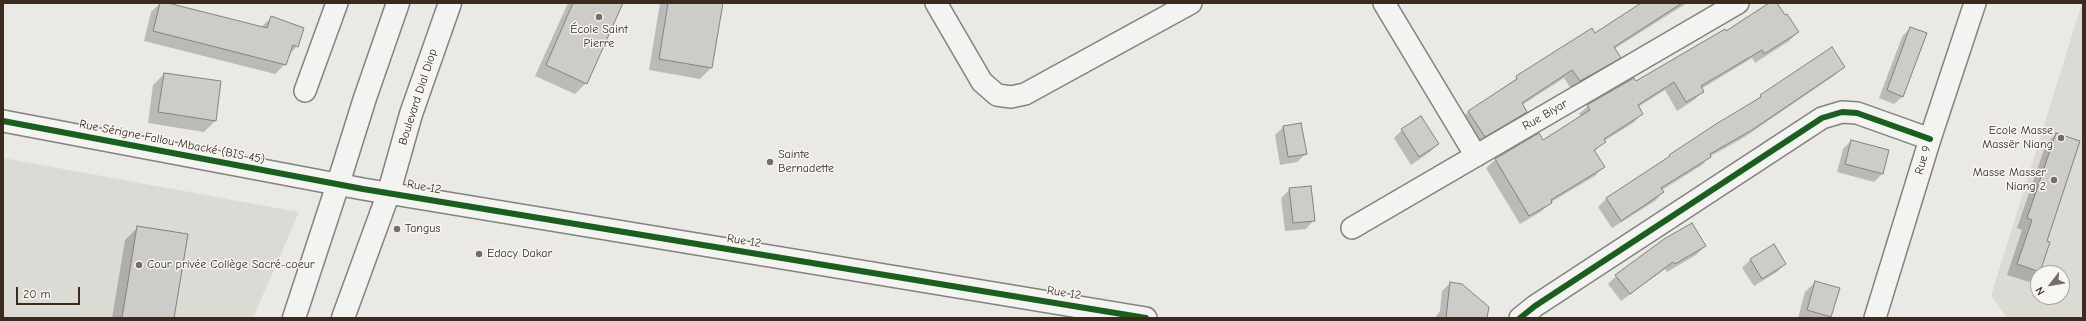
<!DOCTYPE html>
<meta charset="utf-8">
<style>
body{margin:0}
#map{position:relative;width:2086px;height:321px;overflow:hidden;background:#eae9e6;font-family:"Comic Neue",sans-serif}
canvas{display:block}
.frame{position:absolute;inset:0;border:4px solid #3b2a1e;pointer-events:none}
.north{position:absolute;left:2030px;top:265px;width:40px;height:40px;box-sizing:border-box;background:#f6f6f2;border:1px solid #aba49d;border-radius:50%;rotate:239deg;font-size:11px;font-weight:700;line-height:16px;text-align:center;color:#3b2a1e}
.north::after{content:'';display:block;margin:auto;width:14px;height:18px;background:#786d64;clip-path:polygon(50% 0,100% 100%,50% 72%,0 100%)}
.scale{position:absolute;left:16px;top:287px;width:64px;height:18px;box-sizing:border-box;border:2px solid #3b2a1e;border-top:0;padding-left:5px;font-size:12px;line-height:14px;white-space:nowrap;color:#3b2a1e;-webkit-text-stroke:3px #f6f6f2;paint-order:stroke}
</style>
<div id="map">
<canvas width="2086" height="321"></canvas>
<div class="frame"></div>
<div class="north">N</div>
<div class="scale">20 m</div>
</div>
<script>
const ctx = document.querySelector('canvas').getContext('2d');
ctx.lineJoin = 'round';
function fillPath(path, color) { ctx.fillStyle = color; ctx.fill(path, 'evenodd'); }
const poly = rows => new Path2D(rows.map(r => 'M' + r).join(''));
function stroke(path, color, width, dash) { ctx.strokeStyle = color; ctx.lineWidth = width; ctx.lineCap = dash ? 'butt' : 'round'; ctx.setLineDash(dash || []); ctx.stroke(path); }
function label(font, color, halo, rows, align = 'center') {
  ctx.font = font + ' "Comic Neue",sans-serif'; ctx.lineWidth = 3; ctx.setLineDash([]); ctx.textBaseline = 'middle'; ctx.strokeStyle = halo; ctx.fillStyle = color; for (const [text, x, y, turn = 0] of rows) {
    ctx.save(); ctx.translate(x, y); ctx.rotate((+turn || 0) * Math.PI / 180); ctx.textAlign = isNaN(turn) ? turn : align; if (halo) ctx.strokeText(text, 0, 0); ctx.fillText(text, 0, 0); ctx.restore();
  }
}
fillPath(poly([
 [2082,3,2083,318,2007,318,1991,296],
 [2038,273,2062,273,2062,297,2038,297],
 [3,158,299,212,253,318,3,318]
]), '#dbdad4');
fillPath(poly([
 [160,3,261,27,271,18,297,46,288,56,285,64,275,74,144,41,151,12],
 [568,3,622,3,586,83,575,94,535,76],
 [660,3,722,3,711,68,700,79,649,70],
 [1644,3,1687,3,1614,49,1619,57,1611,66,1571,89,1564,78,1522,105,1526,112,1518,120,1476,144,1460,120,1468,112,1553,53,1595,35],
 [1771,3,1776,3,1784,17,1798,32,1789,41,1755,63,1752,58,1701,89,1703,91,1694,100,1677,111,1665,90,1638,107,1642,114,1633,123,1604,141,1594,152,1603,167,1595,176,1551,202,1542,211,1520,224,1486,168,1495,160,1543,141,1581,117,1579,114,1588,106,1635,82,1726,32],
 [1910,28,1903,96,1894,104,1879,98,1902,37],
 [1843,66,1835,75,1743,138,1709,157,1702,165,1662,190,1663,192,1655,201,1612,228,1598,207,1606,199,1754,103,1761,96],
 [164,74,215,121,204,132,148,123,153,85],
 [1283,127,1306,154,1297,162,1280,165,1275,135],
 [1402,130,1438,144,1430,152,1411,165,1394,138],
 [2056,134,2045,241,2049,243,2039,272,2029,282,2007,275,2022,230,2017,228,2046,144],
 [1851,141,1882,174,1874,182,1837,172,1843,149],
 [1290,189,1314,220,1306,229,1285,231,1281,198],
 [138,227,173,318,112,318,125,240],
 [1773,245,1785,264,1777,272,1754,286,1742,268,1750,260],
 [1705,246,1696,255,1667,272,1665,269,1621,301,1608,284,1616,276],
 [1815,282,1838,289,1830,318,1798,318,1805,292],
 [1450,283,1486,318,1435,318,1440,311,1442,291]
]), '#0003');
const building = poly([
 [160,3,168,3,267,28,271,16,304,28,298,47,293,45,286,65,153,31,160,3],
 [573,3,623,3,587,84,546,65,573,3],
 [668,3,723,3,712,68,659,59,668,3],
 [1641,3,1682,3,1614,47,1621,58,1580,81,1572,70,1522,103,1527,112,1485,137,1468,111,1517,79,1516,76,1592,28,1595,33,1641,3],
 [1769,3,1777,3,1785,15,1787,14,1799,32,1764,54,1762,50,1701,86,1704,92,1686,102,1674,82,1638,105,1643,114,1604,139,1606,142,1594,150,1605,167,1551,200,1552,203,1529,216,1495,159,1539,133,1543,140,1590,110,1587,105,1634,78,1636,81,1725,29,1726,31,1769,3],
 [1910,27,1927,33,1903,97,1887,90,1910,27],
 [1832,47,1845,67,1752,130,1710,154,1711,157,1661,188,1664,192,1621,221,1606,198,1670,156,1669,155,1716,124,1761,97,1760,95,1832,47],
 [164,73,221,81,216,121,158,112,164,73],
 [1421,116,1439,144,1419,157,1401,129,1421,116],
 [1301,123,1307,154,1288,157,1283,126,1301,123],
 [2056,133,2080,141,2047,241,2050,242,2040,272,2017,264,2032,220,2027,218,2056,133],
 [1851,140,1889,150,1883,174,1845,164,1851,140],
 [1311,186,1315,221,1293,223,1289,188,1311,186],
 [1692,223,1706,246,1675,264,1673,262,1630,294,1615,275,1664,239,1692,223],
 [137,226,188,234,174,318,122,318,137,226],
 [1774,244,1786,264,1762,279,1750,259,1774,244],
 [1815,281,1840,288,1831,317,1807,310,1815,281],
 [1450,282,1462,284,1489,307,1487,318,1446,318,1450,282]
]);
fillPath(building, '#cdccc9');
stroke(building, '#85817d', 1);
const minor = poly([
 [936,3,982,82,997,95,1011,97,1025,94,1191,3],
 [1384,3,1476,156],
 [305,91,337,3],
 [3,121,363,189,1146,318],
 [1352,228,1738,3],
 [1520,318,1535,306,1822,118,1842,112,1857,113,1930,139],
 [1875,318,1930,139,1975,3]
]);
const tertiary = poly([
 [338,184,365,98,398,3],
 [389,192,411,114,450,3]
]);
const primary = poly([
 [294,318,338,184],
 [343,318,389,192]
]);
stroke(minor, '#85817d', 24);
stroke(tertiary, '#85817d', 25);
stroke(primary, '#85817d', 25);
stroke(minor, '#f3f3f1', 21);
stroke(tertiary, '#f3f3f1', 22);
stroke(primary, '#f3f3f1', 22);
stroke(poly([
 [3,121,363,189,1146,318],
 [1520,318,1535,306,1822,118,1842,112,1857,113,1930,139]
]), '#1b5e20', 6);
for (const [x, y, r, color] of [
 [599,17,4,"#786d64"],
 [2061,138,4,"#786d64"],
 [770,162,4,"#786d64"],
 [2054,180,4,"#786d64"],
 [397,229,4,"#786d64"],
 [479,254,4,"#786d64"],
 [139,265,4,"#786d64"]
]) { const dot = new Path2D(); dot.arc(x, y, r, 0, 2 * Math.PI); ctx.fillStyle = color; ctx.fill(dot); stroke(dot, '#f6f6f2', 1.5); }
label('12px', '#3b2a1e', '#f6f6f2', [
 ["École Saint",599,30,"center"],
 ["Pierre",599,44,"center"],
 ["Ecole Masse",2053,131,"right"],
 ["Massër Niang",2053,145,"right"],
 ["Sainte",778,155],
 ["Bernadette",778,169],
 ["Masse Masser",2046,173,"right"],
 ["Niang 2",2046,187,"right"],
 ["Tangus",405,229],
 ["Edacy Dakar",487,254],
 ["Cour privée Collège Sacré-coeur",147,265]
], 'left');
label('12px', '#3b2a1e', '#f6f6f2', [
 ["Boulevard Dial Diop",418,97,-72],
 ["Rue Biyar",1545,115,-30],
 ["Rue Sérigne Fallou Mbacké (BIS-45)",172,142,11],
 ["Rue 9",1923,160,-73],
 ["Rue 12",424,187,10],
 ["Rue 12",744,241,9],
 ["Rue 12",1064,293,9]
]);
</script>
